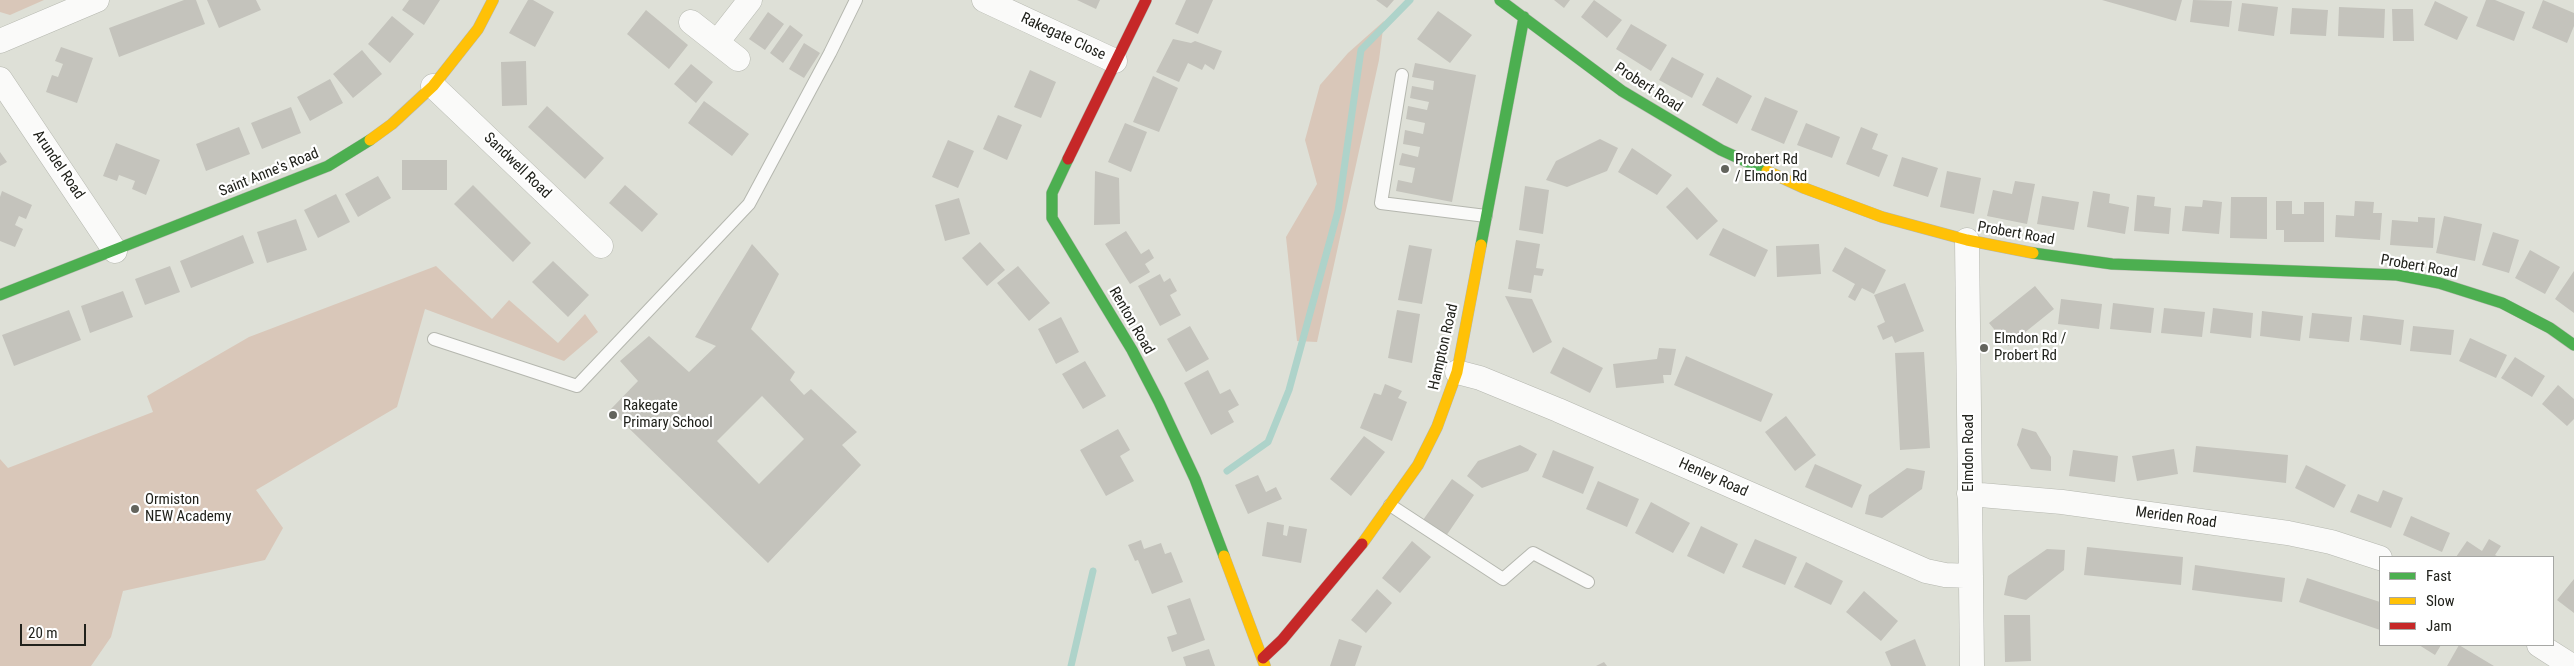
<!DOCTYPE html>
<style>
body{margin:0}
#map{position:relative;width:2574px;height:666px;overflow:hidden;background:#dee0d7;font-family:"Roboto Condensed",sans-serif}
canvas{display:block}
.legend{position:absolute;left:2379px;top:556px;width:175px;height:90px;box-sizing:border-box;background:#fff;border:1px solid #a6a7a4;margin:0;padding:6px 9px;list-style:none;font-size:15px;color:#21221c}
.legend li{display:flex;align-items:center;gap:10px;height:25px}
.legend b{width:25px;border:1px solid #a6a7a4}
.scale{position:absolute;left:20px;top:624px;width:66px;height:22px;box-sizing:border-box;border:2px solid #21221c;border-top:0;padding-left:6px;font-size:15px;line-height:18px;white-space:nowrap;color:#21221c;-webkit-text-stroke:4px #fff;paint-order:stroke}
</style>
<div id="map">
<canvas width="2574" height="666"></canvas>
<ul class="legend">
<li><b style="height:6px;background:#4caf50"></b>Fast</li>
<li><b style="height:6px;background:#ffc107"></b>Slow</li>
<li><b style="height:6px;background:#c62828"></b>Jam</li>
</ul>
<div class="scale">20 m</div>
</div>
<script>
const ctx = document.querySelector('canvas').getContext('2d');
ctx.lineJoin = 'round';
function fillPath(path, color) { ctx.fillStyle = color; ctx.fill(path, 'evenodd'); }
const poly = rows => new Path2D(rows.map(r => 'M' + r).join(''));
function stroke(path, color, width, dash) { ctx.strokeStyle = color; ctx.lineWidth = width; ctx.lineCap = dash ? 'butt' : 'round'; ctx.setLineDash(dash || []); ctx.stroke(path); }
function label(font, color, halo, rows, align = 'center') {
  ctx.font = font + ' "Roboto Condensed",sans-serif'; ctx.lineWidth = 4.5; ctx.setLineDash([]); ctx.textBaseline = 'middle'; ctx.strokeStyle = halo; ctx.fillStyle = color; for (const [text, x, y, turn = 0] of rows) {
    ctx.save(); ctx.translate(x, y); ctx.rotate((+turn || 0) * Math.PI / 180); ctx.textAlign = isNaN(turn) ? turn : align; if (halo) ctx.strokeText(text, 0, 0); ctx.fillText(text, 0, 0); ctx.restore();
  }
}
fillPath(poly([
 [0,0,44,0,10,15,0,12],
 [1384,21,1379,60,1317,342,1297,341,1286,237,1317,184,1305,140,1320,85,1348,53],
 [436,266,492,319,509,300,558,343,585,314,598,332,564,361,425,309,397,407,256,490,283,528,265,560,123,591,111,637,91,666,0,666,0,459,8,468,153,412,147,396,249,337]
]), '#d9c7b9');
stroke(poly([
 [1227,471,1268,442,1289,390,1338,211,1361,50,1410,0],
 [1071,666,1093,571]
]), '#aed3ca', 7);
fillPath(poly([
 [184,0,196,0,205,24,119,57,109,28],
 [207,0,256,0,261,10,219,28],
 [409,0,440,0,424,25,402,10],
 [528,0,533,0,554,12,535,47,509,33],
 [1077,0,1100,0,1096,9],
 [1186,0,1213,0,1198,34,1175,24],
 [1376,0,1394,0,1387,8],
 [1554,0,1570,0,1564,8],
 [1594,0,1622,20,1607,38,1581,17],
 [2102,0,2182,0,2176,21],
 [2193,0,2232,1,2229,27,2190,22],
 [2486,0,2495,0,2525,12,2514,41,2476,26],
 [2543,0,2574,13,2574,26,2567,43,2532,28],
 [2435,1,2468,17,2457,40,2424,25],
 [2242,3,2278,7,2274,36,2238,31],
 [2339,7,2385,9,2384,38,2338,36],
 [2292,8,2328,10,2326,36,2290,34],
 [2392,9,2413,9,2414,41,2393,41],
 [646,10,688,45,669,69,627,34],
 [1438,11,1472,35,1450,63,1417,39],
 [768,12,784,24,765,50,749,39],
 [392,16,414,34,390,63,368,44],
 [1631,24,1667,45,1651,71,1616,49],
 [790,25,803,35,783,63,770,53],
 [1173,39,1191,43,1195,41,1222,51,1214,70,1205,64,1202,70,1188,63,1179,82,1156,72],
 [804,43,820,53,804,78,789,69],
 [61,47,93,58,77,103,46,92,52,75,58,77,63,64,55,61],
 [362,50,382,74,353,98,333,74],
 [1672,57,1704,74,1692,98,1659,80],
 [526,61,527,105,502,106,501,62],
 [1415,63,1476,75,1452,202,1396,191,1398,180,1412,183,1415,168,1399,165,1402,153,1418,157,1420,147,1403,144,1405,130,1423,134,1425,123,1406,119,1408,106,1427,110,1429,102,1410,98,1412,86,1433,90,1434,81,1412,77],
 [691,64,713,82,696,103,674,84],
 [1030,70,1056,82,1041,118,1014,107],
 [1153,76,1178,88,1159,132,1133,122],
 [1717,77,1752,96,1737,124,1702,105],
 [330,79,343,103,310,121,297,97],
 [1765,97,1798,111,1784,144,1751,130],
 [704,101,749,134,732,156,688,123],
 [547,106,604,158,585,179,528,127],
 [291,107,301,133,262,149,251,123],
 [998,115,1022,125,1007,160,983,149],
 [1125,123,1147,132,1131,172,1108,162],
 [1806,123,1840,137,1832,158,1797,145],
 [239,127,250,154,206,171,196,144],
 [1861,127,1878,134,1872,149,1888,155,1879,177,1846,164],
 [1600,139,1618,148,1607,171,1567,187,1546,180,1556,161],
 [948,140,974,151,958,188,932,177],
 [116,143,160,160,146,195,132,189,135,181,119,175,117,181,103,176],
 [1632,148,1672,175,1657,195,1618,172],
 [0,152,7,162,0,166],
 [1902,157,1938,168,1928,197,1893,186],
 [402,160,447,160,447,190,402,190],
 [1095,171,1119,178,1120,224,1094,225],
 [1947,171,1981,178,1974,214,1940,207],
 [378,176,391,198,358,217,345,194],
 [2015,181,2035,184,2027,224,1987,216,1993,190,2012,194],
 [473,185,531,243,513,262,454,204],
 [625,185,658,214,642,232,609,203],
 [1525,186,1549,190,1543,234,1519,230],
 [1687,187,1718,221,1697,240,1666,207],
 [2,191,32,205,26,219,19,216,15,225,23,229,15,247,0,241,0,197],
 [2093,191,2110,194,2109,203,2129,207,2125,234,2087,227],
 [336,194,350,222,318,238,304,210],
 [2137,195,2155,197,2154,206,2171,208,2169,234,2134,231],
 [2042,196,2079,202,2074,230,2037,224],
 [2231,197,2267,197,2267,239,2230,238],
 [959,198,970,234,945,241,935,205],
 [2203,200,2222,202,2219,234,2182,231,2185,206,2202,207],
 [2276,201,2292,201,2292,214,2304,214,2304,202,2324,202,2324,242,2284,242,2284,230,2276,230],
 [2355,201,2374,202,2373,213,2382,213,2380,240,2335,237,2336,215,2354,216],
 [2444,216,2482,224,2475,261,2436,253],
 [2418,217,2435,218,2433,248,2390,245,2392,220,2418,222],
 [296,219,307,250,267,263,257,232],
 [1723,228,1768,250,1755,277,1709,255],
 [1126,231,1141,254,1149,249,1154,258,1145,264,1150,272,1130,284,1105,244],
 [2493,232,2519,240,2509,273,2482,265],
 [243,235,254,263,191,288,180,261],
 [1516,240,1540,244,1536,268,1544,269,1542,276,1534,275,1531,293,1508,289],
 [980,242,1005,270,987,286,962,258],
 [752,244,779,274,751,329,795,372,790,380,804,395,811,389,857,432,842,445,861,465,768,563,610,410,638,381,620,361,649,336,689,372,716,346,695,337],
 [762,396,804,439,759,484,717,441],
 [1819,244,1821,274,1777,277,1776,246],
 [1409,245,1432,249,1422,304,1398,300],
 [1845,247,1886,270,1874,294,1862,288,1855,301,1848,297,1855,284,1832,271],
 [2530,250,2560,267,2545,294,2515,278],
 [553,261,589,295,568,317,532,282],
 [170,266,180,292,145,305,135,279],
 [1018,266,1050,303,1029,321,997,283],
 [2574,271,2574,313,2555,299],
 [1160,274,1164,282,1170,278,1177,291,1170,295,1181,315,1160,326,1138,286],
 [1905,283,1924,331,1895,343,1892,336,1883,340,1877,326,1885,322,1874,295],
 [2035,286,2054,309,2008,346,1989,323],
 [123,291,133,317,90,333,81,306],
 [1505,296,1532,299,1552,342,1533,353],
 [2061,299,2102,304,2099,329,2058,324],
 [2113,303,2154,308,2151,333,2110,329],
 [2164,308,2205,312,2202,337,2161,333],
 [2213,308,2253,313,2251,338,2210,333],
 [69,310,81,340,14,366,2,335],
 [1397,310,1420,314,1412,363,1388,358],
 [2262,311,2303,316,2300,341,2260,336],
 [2312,313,2352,317,2349,342,2309,338],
 [2363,315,2404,320,2401,345,2360,340],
 [1061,317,1079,352,1056,364,1038,329],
 [1190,326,1209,359,1186,372,1167,339],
 [2413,326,2454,330,2451,355,2410,351],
 [2470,338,2507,355,2496,378,2459,361],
 [1563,347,1603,368,1590,393,1550,373],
 [1659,348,1676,349,1671,375,1663,375,1664,383,1616,388,1613,364,1657,359],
 [1924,352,1930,448,1900,450,1895,353],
 [1686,356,1773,394,1761,422,1674,385],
 [2515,357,2545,376,2532,397,2501,378],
 [1085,361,1106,396,1083,409,1062,374],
 [1208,370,1220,394,1230,389,1239,405,1228,411,1234,422,1211,435,1184,383],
 [1385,384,1402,391,1398,398,1407,402,1392,441,1360,428,1374,393,1381,395],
 [2558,385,2574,399,2574,419,2567,426,2542,404],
 [1786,416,1816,455,1795,471,1765,432],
 [2022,428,2036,432,2051,457,2051,471,2031,469,2017,445],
 [1118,429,1130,450,1120,456,1134,481,1106,496,1080,450],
 [1364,436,1385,452,1351,496,1330,479],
 [1520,445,1537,454,1528,471,1482,488,1467,476,1478,461],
 [2196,446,2288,455,2286,483,2193,472],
 [2174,449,2178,474,2137,481,2132,456],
 [1553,450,1594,467,1583,494,1542,477],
 [2073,450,2118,456,2115,482,2069,476],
 [1815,464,1862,485,1852,508,1805,487],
 [2306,465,2346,485,2334,508,2295,488],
 [1907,468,1925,471,1922,489,1882,518,1865,514,1869,495],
 [1258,475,1266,492,1276,487,1282,499,1248,514,1235,485],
 [1452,479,1474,495,1446,536,1423,520],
 [1598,481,1639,499,1627,527,1586,509],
 [2383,490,2403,498,2391,528,2350,512,2358,494,2378,502],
 [1651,502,1690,523,1673,553,1635,533],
 [2411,516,2450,533,2442,552,2403,535],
 [1267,522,1284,525,1283,535,1287,536,1289,526,1307,529,1301,563,1262,556],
 [1701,526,1738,544,1724,574,1687,556],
 [1755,539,1797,557,1785,585,1742,567],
 [2489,539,2501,546,2495,555,2499,557,2456,557,2467,541,2482,551],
 [1141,540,1144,549,1161,543,1165,554,1171,552,1183,582,1152,594,1138,560,1135,561,1128,545],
 [1412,541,1431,557,1400,593,1382,578],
 [2087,547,2183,557,2181,585,2084,575],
 [2047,549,2065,550,2064,570,2026,600,2004,595,2008,576],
 [1806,562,1843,581,1831,605,1794,587],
 [2195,565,2285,578,2282,602,2192,590],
 [2307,578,2380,602,2380,630,2299,602],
 [2574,579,2574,613,2557,600],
 [1377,589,1392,603,1366,633,1351,620],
 [1864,591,1898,621,1881,641,1846,612],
 [1190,598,1205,640,1172,652,1167,637,1177,634,1167,606],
 [2004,615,2030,615,2031,661,2005,662],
 [1339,639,1362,646,1355,666,1330,666],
 [1915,639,1926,666,1891,666,1885,652],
 [2419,645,2441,645,2435,655],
 [2459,645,2494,666,2447,666],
 [1209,649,1215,666,1186,666,1183,657],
 [1604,662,1607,666,1596,666]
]), '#c4c3bc');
const lane = poly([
 [1402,75,1381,203,1486,216],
 [434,339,577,386,749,204,830,53,856,0],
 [1390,505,1503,579,1533,553,1588,582]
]);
const street = poly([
 [984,0,1115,61],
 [691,22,738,59],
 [0,41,97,0],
 [718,41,750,0],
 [0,79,115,251],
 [433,86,601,246],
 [1967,240,1972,666],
 [1457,372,1480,378,1558,410,1926,571,1945,575,1971,576],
 [1969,494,2062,502,2288,533,2331,542,2380,558],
 [2539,645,2572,666]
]);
const fast = poly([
 [1500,0,1622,91,1721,150,1767,171],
 [1068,159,1052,193,1052,218,1132,350,1159,402,1195,479,1224,556],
 [1481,245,1524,17],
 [2033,253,2112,264,2397,275,2439,283,2502,303,2550,328,2574,345],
 [0,295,328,166,370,140]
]);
const slow = poly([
 [370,140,392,124,433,86,478,29,493,0],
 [1767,171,1804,188,1882,217,1967,240,2033,253],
 [1362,544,1418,465,1437,427,1457,372,1481,245],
 [1224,556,1265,666]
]);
const jam = poly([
 [1068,159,1146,0],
 [1263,658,1282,640,1362,544]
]);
stroke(lane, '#b5b7af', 14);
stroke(street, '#b5b7af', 25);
stroke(fast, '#b5b7af', 12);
stroke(slow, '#b5b7af', 12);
stroke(jam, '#b5b7af', 12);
stroke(lane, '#fafaf9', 12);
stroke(street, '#fafaf9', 24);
stroke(fast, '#4caf50', 11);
stroke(slow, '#ffc107', 11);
stroke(jam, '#c62828', 11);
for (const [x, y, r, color] of [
 [1725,169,5,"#63645d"],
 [1984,348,5,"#63645d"],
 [613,415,5,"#63645d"],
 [135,509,5,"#63645d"]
]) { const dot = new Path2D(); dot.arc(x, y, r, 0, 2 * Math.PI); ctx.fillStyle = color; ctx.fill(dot); stroke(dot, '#fff', 2); }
label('15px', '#21221c', '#fff', [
 ["Rakegate Close",1063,37,25],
 ["Probert Road",1648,88,33],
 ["Arundel Road",58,165,56],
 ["Sandwell Road",517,166,44],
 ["Saint Anne's Road",269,173,-22],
 ["Probert Road",2016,234,10],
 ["Probert Road",2419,267,10],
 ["Renton Road",1131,321,60],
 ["Hampton Road",1444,347,-77],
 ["Elmdon Road",1969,453,-90],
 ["Henley Road",1713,478,24],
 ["Meriden Road",2176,518,8]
]);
label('15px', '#21221c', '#fff', [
 ["Probert Rd",1735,160],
 ["/ Elmdon Rd",1735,177],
 ["Elmdon Rd /",1994,339],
 ["Probert Rd",1994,356],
 ["Rakegate",623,406],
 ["Primary School",623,423],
 ["Ormiston",145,500],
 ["NEW Academy",145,517]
], 'left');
</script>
